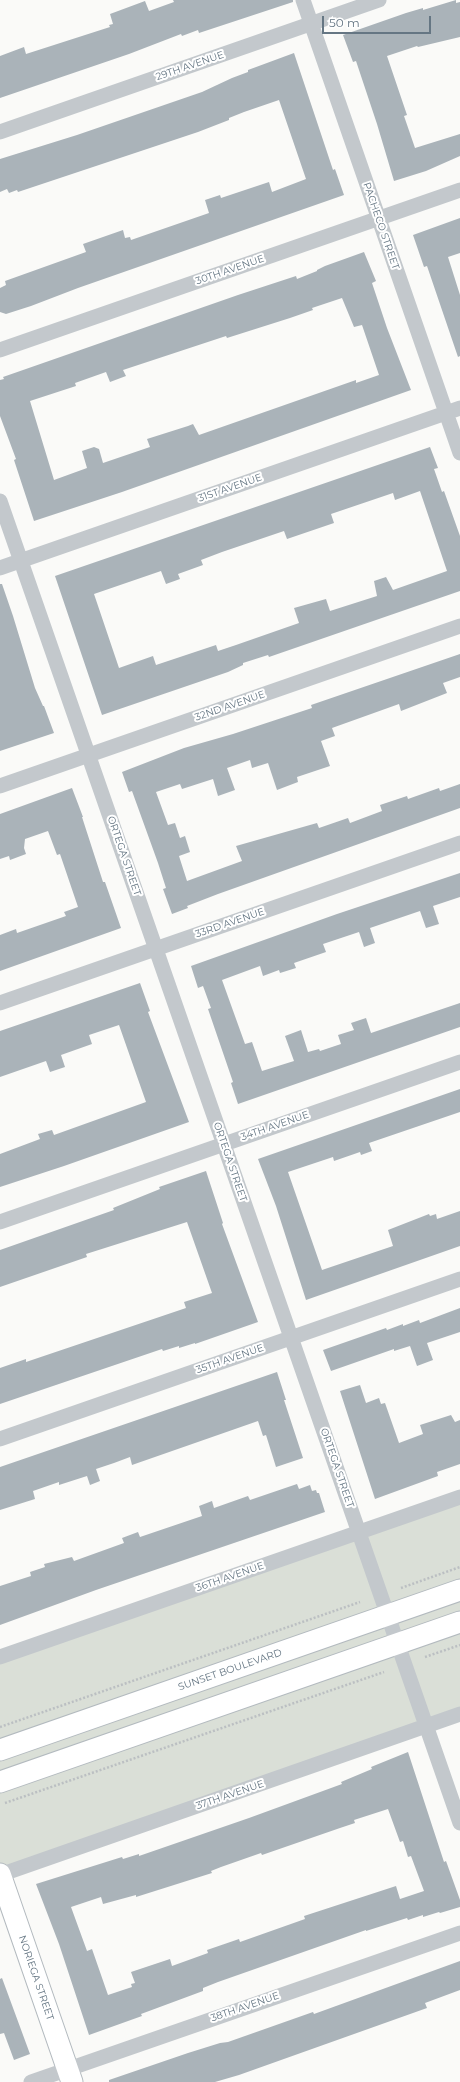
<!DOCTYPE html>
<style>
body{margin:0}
#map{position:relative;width:460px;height:2082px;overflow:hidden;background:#fafaf8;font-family:Montserrat,sans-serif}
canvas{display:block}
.scale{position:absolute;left:322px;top:16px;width:109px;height:18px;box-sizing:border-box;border:2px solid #657683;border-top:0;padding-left:5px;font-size:12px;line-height:14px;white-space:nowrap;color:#657683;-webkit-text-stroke:3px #fff;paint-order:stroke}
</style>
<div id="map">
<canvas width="460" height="2082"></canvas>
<div class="scale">50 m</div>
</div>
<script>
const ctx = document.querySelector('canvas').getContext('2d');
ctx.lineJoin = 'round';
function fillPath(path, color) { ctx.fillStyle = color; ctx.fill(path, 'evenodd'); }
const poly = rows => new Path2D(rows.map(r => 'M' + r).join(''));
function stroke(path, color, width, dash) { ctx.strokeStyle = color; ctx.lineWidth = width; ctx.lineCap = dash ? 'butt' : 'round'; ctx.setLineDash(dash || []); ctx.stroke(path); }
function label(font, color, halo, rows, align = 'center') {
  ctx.font = font + ' Montserrat,sans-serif'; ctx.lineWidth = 4; ctx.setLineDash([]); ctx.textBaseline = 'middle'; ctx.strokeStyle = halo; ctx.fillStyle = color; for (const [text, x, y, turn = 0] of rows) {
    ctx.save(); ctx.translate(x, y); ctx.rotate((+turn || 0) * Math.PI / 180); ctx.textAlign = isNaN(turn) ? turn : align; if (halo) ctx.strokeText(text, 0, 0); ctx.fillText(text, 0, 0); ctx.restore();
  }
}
fillPath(poly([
 [460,1497,460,1715,0,1875,0,1657]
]), '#dadfd7');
fillPath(poly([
 [173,0,293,0,293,2,199,33,198,30,182,36,181,34,129,54,0,98,0,56,24,47,26,54,110,27,109,25,113,24,110,14,145,1,149,11,174,2],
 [456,0,456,3,460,2,460,37,418,47,417,46,387,56,407,115,404,116,415,148,460,134,460,156,426,171,394,181,377,124,356,61,353,62,343,35,406,13,423,8,423,10],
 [294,53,333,170,335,169,344,195,78,288,31,306,6,314,0,312,0,288,6,285,5,281,86,252,83,244,123,230,125,238,130,237,131,240,209,213,205,200,220,195,221,198,269,182,272,192,306,179,279,100,244,112,229,118,229,120,198,132,18,192,17,190,9,193,7,189,0,192,0,159,77,135,202,92,232,78,248,72,248,70],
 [460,218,460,253,448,257,460,295,460,356,458,357,427,266,424,267,413,235],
 [364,252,376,281,372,283,387,328,411,390,122,492,34,521,14,460,16,459,0,416,0,380,4,379,3,377,238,295,296,276,297,279,317,271,317,270,325,266],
 [342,298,354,327,362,325,379,375,356,383,356,380,199,435,193,424,188,426,147,439,150,447,103,463,99,449,94,447,82,451,87,468,54,480,30,401,76,386,75,383,106,372,110,382,126,376,123,370,226,336,227,338,290,318,313,310,312,308],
 [430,447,438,468,434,469,442,492,444,491,460,536,460,591,269,657,268,655,243,663,243,665,228,672,102,715,55,576],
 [420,491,447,571,393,590,386,577,374,581,377,596,330,611,326,599,294,608,299,623,236,645,218,651,216,645,156,665,153,656,119,668,94,594,161,571,166,584,180,579,178,574,203,565,201,560,222,552,284,531,287,539,334,523,331,514,393,493,395,500],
 [0,584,2,584,13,616,35,688,43,706,44,706,54,733,0,751],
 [460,654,460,677,443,683,447,693,401,711,399,704,332,728,335,736,321,741,330,766,297,777,298,782,277,790,268,763,252,768,250,760,227,768,235,790,218,796,213,779,182,789,180,784,156,792,168,825,175,823,180,838,185,836,190,852,179,856,187,881,242,861,236,846,317,823,319,828,348,818,350,823,382,811,380,805,407,796,408,799,439,788,440,791,460,784,460,808,218,894,187,906,188,908,172,914,163,889,166,888,158,863,132,791,129,792,122,772,184,748,233,734,312,708,311,705],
 [72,788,83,817,82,817,103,882,105,882,121,928,0,971,0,935,16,929,17,933,66,916,64,912,78,907,60,854,57,855,48,831,25,839,24,848,26,854,10,860,9,856,0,859,0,814],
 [460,873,460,897,433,906,439,924,426,928,420,911,370,928,375,943,364,947,359,932,323,944,326,952,294,963,296,968,280,973,279,970,263,976,260,966,222,980,245,1044,252,1042,262,1071,294,1061,285,1036,301,1030,308,1052,319,1049,320,1051,341,1044,338,1035,354,1030,351,1023,366,1018,371,1033,460,1003,460,1027,238,1104,231,1083,233,1082,208,1009,211,1008,203,986,198,988,191,966,337,914],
 [140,983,150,1011,148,1012,189,1122,64,1166,0,1187,0,1154,40,1139,38,1134,52,1130,54,1135,146,1102,119,1025,89,1035,92,1044,61,1055,65,1067,50,1072,46,1061,0,1077,0,1031],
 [460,1089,460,1112,369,1143,372,1151,361,1155,360,1152,334,1161,333,1157,288,1172,322,1270,393,1246,388,1230,429,1214,430,1216,436,1214,437,1219,460,1211,460,1246,306,1300,276,1206,258,1159],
 [206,1171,223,1223,222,1224,258,1322,195,1344,195,1343,179,1348,179,1346,163,1351,162,1349,0,1404,0,1368,26,1359,26,1362,186,1308,184,1302,212,1293,187,1222,86,1254,87,1257,0,1287,0,1250,114,1210,113,1208,160,1189,159,1187],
 [460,1308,460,1332,427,1343,433,1360,417,1366,410,1346,394,1351,394,1349,331,1371,323,1350,386,1328,387,1330,403,1324,403,1326,419,1320,420,1323],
 [277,1372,286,1400,284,1400,303,1458,276,1467,266,1435,263,1436,258,1421,132,1465,130,1457,114,1463,96,1469,100,1481,90,1485,87,1476,59,1485,59,1482,33,1491,35,1499,0,1510,0,1467],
 [360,1385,366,1403,379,1398,381,1404,385,1403,399,1443,423,1434,420,1425,451,1415,455,1422,460,1420,460,1464,437,1472,438,1476,375,1499,340,1391],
 [297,1484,299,1489,310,1485,312,1491,316,1490,317,1493,319,1493,325,1512,96,1590,0,1625,0,1586,31,1576,30,1572,45,1567,44,1564,72,1557,74,1561,124,1543,122,1538,138,1532,140,1537,202,1516,199,1506,212,1501,214,1508,248,1496,250,1500],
 [408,1752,444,1862,446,1861,460,1900,460,1907,440,1913,439,1912,423,1917,423,1915,408,1920,407,1918,366,1931,366,1930,218,1982,203,1988,203,1991,141,2014,142,2016,89,2035,59,1944,36,1884,122,1857,123,1859,139,1854,139,1856,249,1818,342,1784,341,1782,372,1769,371,1767],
 [388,1809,400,1842,403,1841,408,1857,411,1856,424,1891,400,1899,396,1886,304,1916,305,1919,240,1942,239,1939,207,1950,208,1953,172,1966,170,1959,131,1972,135,1983,131,1984,132,1987,108,1995,92,1949,87,1951,71,1907,101,1897,103,1904,136,1895,136,1897,212,1873,211,1871,221,1867,261,1853,262,1855,340,1828,355,1823,354,1820],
 [460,1961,460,1990,425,2003,427,2008,239,2075,215,2082,109,2082,109,2080,188,2053,220,2043,228,2042,313,2012,314,2014],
 [2,1978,30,2054,14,2060,4,2033,0,2034,0,1979]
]), '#aab3b9');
const secondary = poly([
 [0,1750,460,1590],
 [0,1782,460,1622],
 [0,1874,72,2082]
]);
stroke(secondary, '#b3babf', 23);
stroke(poly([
 [401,1588,460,1567],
 [425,1657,460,1645],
 [0,1727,360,1602],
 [5,1803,384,1672]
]), '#bbbfc2', 2.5, [2, 2]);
stroke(poly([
 [303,0,460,453],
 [0,132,379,0],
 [0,350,460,190],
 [0,501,460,1823],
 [0,568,460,408],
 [0,786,460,626],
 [0,1003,460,843],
 [0,1222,460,1062],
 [0,1439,460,1279],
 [0,1657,460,1497],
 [0,1875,460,1714],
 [31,2082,460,1933]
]), '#c3c8cc', 15);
stroke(secondary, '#fff', 21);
label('10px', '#657683', '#fff', [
 ["29TH AVENUE",190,66,-19],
 ["PACHECO STREET",381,226,71],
 ["30TH AVENUE",230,270,-19],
 ["31ST AVENUE",230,488,-19],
 ["32ND AVENUE",230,706,-19],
 ["ORTEGA STREET",124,856,71],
 ["33RD AVENUE",230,923,-19],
 ["34TH AVENUE",275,1126,-19],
 ["ORTEGA STREET",230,1162,71],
 ["35TH AVENUE",230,1359,-19],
 ["ORTEGA STREET",337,1468,71],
 ["36TH AVENUE",230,1577,-19],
 ["SUNSET BOULEVARD",230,1670,-19],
 ["37TH AVENUE",230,1795,-19],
 ["NORIEGA STREET",36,1978,71],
 ["38TH AVENUE",245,2007,-19]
]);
</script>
